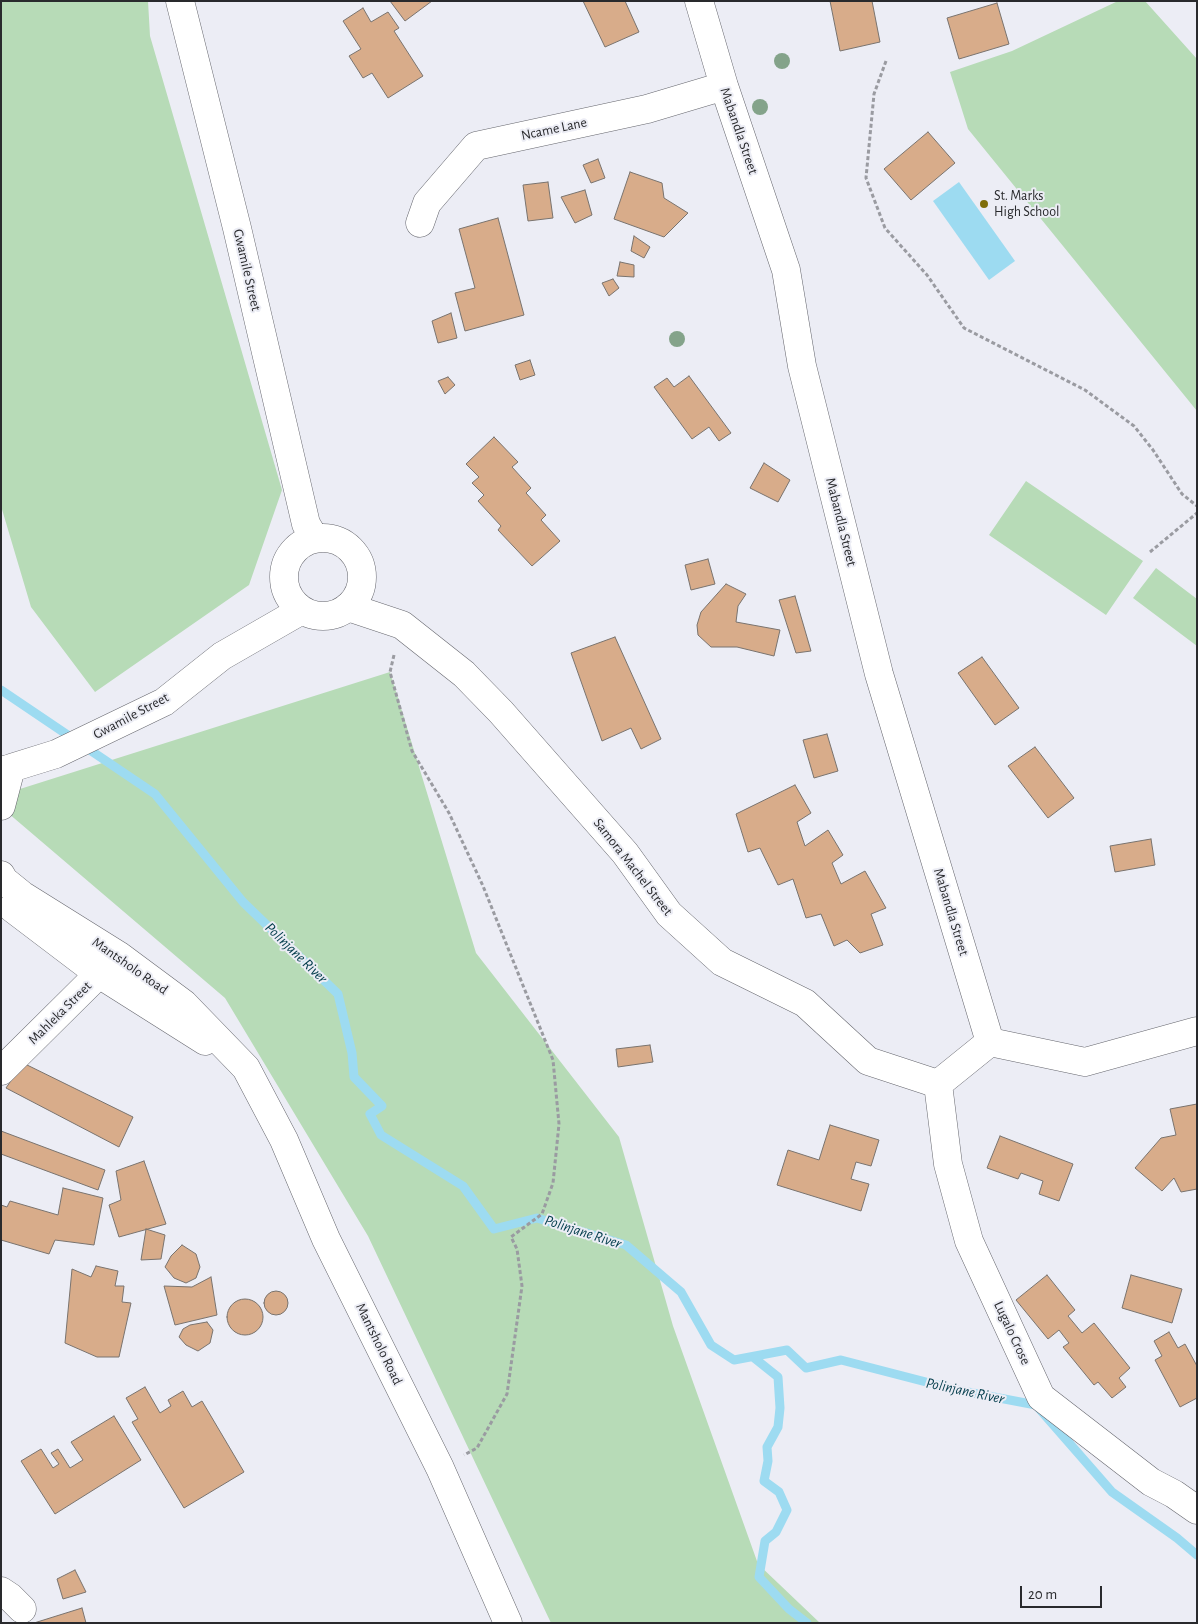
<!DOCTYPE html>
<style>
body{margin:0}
#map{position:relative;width:1198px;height:1624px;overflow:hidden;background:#ecedf5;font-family:"Alegreya Sans",sans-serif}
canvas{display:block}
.frame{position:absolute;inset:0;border:2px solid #292a2d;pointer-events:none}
.scale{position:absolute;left:1020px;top:1586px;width:82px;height:22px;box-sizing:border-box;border:2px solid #292a2d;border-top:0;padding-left:6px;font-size:15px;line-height:18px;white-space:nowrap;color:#292a2d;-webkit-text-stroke:4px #ecedf5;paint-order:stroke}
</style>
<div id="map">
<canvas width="1198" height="1624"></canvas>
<div class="frame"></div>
<div class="scale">20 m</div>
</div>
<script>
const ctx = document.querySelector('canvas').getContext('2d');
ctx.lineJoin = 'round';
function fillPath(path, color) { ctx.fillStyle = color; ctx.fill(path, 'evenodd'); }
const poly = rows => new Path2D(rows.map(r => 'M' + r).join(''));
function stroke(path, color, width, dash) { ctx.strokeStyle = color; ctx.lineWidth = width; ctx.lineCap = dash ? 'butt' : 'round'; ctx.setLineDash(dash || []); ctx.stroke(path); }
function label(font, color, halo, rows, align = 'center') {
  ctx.font = font + ' "Alegreya Sans",sans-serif'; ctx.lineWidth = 4; ctx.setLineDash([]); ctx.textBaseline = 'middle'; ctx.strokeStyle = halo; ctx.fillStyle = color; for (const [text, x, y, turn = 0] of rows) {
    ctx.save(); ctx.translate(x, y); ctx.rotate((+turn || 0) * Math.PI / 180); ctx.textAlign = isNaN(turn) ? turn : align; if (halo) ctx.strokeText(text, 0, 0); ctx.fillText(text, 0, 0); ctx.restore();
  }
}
fillPath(poly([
 [1,1,148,1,150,36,282,490,249,585,95,692,31,607,1,506],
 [1118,1,1145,1,1197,59,1197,411,968,129,950,72,1012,51],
 [1026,481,1143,561,1106,615,989,535],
 [1156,568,1197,599,1197,646,1133,598],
 [390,672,476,953,619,1137,673,1326,758,1564,820,1623,551,1623,368,1236,225,998,1,807,1,795]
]), '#b7dbb7');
fillPath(poly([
 [959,182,1015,261,989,280,933,201]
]), '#9ddbf1');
stroke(poly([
 [1,690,155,794,243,902,338,994,352,1053,354,1077,382,1106,370,1114,381,1135,463,1186,494,1229,537,1218,626,1245,681,1292,711,1345,734,1360,787,1350,806,1368,841,1360,957,1390,1036,1405,1112,1492,1177,1538,1197,1555],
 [753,1357,778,1377,780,1408,778,1427,767,1447,768,1461,764,1481,779,1492,787,1510,776,1532,765,1541,759,1577,789,1609,807,1623]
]), '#9ddbf1', 9);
const building = poly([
 [390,1,432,1,405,21,390,1],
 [583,1,625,1,639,32,605,47,583,1],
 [830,1,872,1,880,42,840,51,830,1],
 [997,3,1009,44,959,59,947,18,997,3],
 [363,8,371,22,388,12,399,28,394,31,423,76,388,98,372,73,363,78,349,56,361,49,343,21,363,8],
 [928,132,955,163,911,200,884,169,928,132],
 [598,159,605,178,591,183,583,165,598,159],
 [630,172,662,183,664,198,688,213,664,237,614,219,630,172],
 [548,182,553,218,528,221,523,185,548,182],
 [585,190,592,215,575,223,561,197,585,190],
 [498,218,524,315,465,331,455,293,475,288,459,229,498,218],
 [634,236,650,247,644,258,631,251,634,236],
 [620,262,634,265,634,277,617,276,620,262],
 [613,279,619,288,609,296,602,283,613,279],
 [451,313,457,338,438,343,432,321,451,313],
 [530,360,535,375,520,380,515,365,530,360],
 [689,376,731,433,719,441,709,427,692,439,654,387,667,378,674,387,689,376],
 [448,377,455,385,445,394,438,381,448,377],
 [494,437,518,462,512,467,531,488,526,493,546,515,541,520,560,541,532,566,498,530,501,526,478,501,484,495,472,483,479,477,466,464,494,437],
 [764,463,790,480,778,502,750,488,764,463],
 [708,559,715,584,691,590,685,565,708,559],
 [726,584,746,594,738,606,736,622,780,630,774,656,737,647,711,647,698,635,697,625,701,612,726,584],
 [795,596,811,651,796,653,779,600,795,596],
 [615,637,661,739,641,749,631,728,602,741,571,653,615,637],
 [982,657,1019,708,995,725,958,673,982,657],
 [827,734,838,771,814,778,803,740,827,734],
 [1035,747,1074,798,1048,818,1008,766,1035,747],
 [795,785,811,813,797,822,805,846,828,830,843,855,832,863,841,884,865,871,886,908,871,914,883,945,860,953,847,940,834,946,821,914,806,918,793,879,778,885,760,848,748,852,736,814,795,785],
 [1151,839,1155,865,1115,872,1110,846,1151,839],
 [650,1045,653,1062,618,1067,616,1049,650,1045],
 [23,1063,133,1117,119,1147,6,1088,23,1063],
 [1197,1104,1197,1189,1181,1192,1174,1178,1162,1191,1135,1168,1161,1138,1176,1135,1170,1109,1197,1104],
 [830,1125,879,1140,871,1166,856,1162,851,1179,869,1184,861,1211,777,1185,788,1150,819,1160,830,1125],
 [1,1131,105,1170,98,1190,1,1154,1,1131],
 [1000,1136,1073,1164,1059,1201,1039,1194,1043,1181,1021,1173,1018,1179,987,1168,1000,1136],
 [144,1161,166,1224,119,1237,109,1205,121,1200,116,1171,144,1161],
 [63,1188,103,1198,94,1245,55,1240,49,1254,1,1240,1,1205,7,1207,10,1201,58,1215,63,1188],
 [146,1229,165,1235,161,1259,141,1260,146,1229],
 [182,1245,196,1254,200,1267,196,1278,186,1283,174,1278,165,1267,171,1256,182,1245],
 [96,1266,118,1271,115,1286,124,1286,122,1302,131,1303,119,1357,97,1357,65,1343,72,1269,91,1277,96,1266],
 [1047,1275,1075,1310,1068,1316,1082,1333,1094,1323,1130,1368,1119,1378,1126,1387,1112,1398,1098,1382,1094,1385,1063,1347,1069,1343,1059,1330,1048,1339,1016,1300,1047,1275],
 [1131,1275,1182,1289,1172,1323,1122,1308,1131,1275],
 [211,1277,217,1315,175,1325,164,1286,192,1287,211,1277],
 '264 1303a12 12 0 1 1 24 0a12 12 0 1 1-24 0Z',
 '227 1317a18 18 0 1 1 36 0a18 18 0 1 1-36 0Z',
 [207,1322,213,1330,210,1343,198,1351,186,1345,179,1337,183,1329,190,1325,207,1322],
 [1169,1332,1178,1348,1185,1344,1197,1366,1197,1398,1180,1407,1155,1360,1162,1356,1154,1341,1169,1332],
 [145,1387,160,1413,171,1406,168,1400,183,1391,192,1407,202,1401,244,1472,184,1508,132,1422,138,1419,126,1398,145,1387],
 [114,1416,141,1460,55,1514,21,1461,41,1449,53,1468,59,1464,51,1453,58,1449,70,1468,83,1460,71,1442,114,1416],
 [75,1570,86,1592,63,1599,57,1579,75,1570],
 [82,1608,86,1623,34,1623,82,1608]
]);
fillPath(building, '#d8ac8a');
stroke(building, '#79736e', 1);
const minor = poly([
 [699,1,724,86,786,270,802,366,879,674,990,1042],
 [420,223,427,203,476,146,647,109,724,86],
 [348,607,402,625,464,674,501,712,625,853,669,914,722,962,805,1003,868,1061,938,1084,990,1042,1085,1062,1197,1031],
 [1,878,22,895,118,955,184,1004,246,1068,284,1140,326,1239,440,1468,508,1623],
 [12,908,99,974,205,1041],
 [1,1071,112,961],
 [938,1084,948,1164,969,1241,1041,1397,1151,1482,1174,1494,1197,1510],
 [1,1591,10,1597,22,1609]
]);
const major = poly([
 [180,1,237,228,306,524,315,539],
 '284 577a39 39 0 1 1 78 0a39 39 0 1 1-78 0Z',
 [1,771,56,754,164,702,222,656,302,610],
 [1,806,11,768],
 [1,875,3,879]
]);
stroke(minor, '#66676e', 29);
stroke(major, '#66676e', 29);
stroke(poly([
 [886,61,874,94,866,178,885,228,927,275,964,328,1085,390,1134,426,1153,450,1182,494,1197,506],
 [1150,552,1197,513],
 [394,655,390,672,412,751,449,813,483,886,553,1060,559,1124,553,1183,542,1214,511,1237,517,1249,522,1286,507,1394,477,1448,464,1455]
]), '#9a9ba1', 3, [4, 2.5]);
stroke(minor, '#fff', 28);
stroke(major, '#fff', 28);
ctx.fillStyle = '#84a38a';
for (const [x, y] of [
 [782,61],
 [760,107],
 [677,339]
]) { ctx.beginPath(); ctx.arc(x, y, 8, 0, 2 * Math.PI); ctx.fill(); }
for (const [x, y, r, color] of [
 [984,204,5,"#7f6e0a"]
]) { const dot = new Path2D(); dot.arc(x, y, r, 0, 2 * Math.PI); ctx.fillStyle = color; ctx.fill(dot); stroke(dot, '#ecedf5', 2); }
label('14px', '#292a2d', '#ecedf5', [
 ["Ncame Lane",554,129,-12],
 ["Mabandla Street",739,131,71],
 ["Gwamile Street",247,270,77],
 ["Mabandla Street",841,522,76],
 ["Gwamile Street",131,716,-28],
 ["Samora Machel Street",633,867,52],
 ["Mabandla Street",951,912,73],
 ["Mantsholo Road",130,966,35],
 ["Mahleka Street",60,1013,-45],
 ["Lugalo Crose",1012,1333,65],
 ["Mantsholo Road",379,1344,64]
]);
label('14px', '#292a2d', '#ecedf5', [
 ["St. Marks",994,196],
 ["High School",994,212]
], 'left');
label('italic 15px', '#023c4b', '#ecedf5', [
 ["Polinjane River",296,953,44],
 ["Polinjane River",583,1232,18],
 ["Polinjane River",965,1391,12]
]);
</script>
